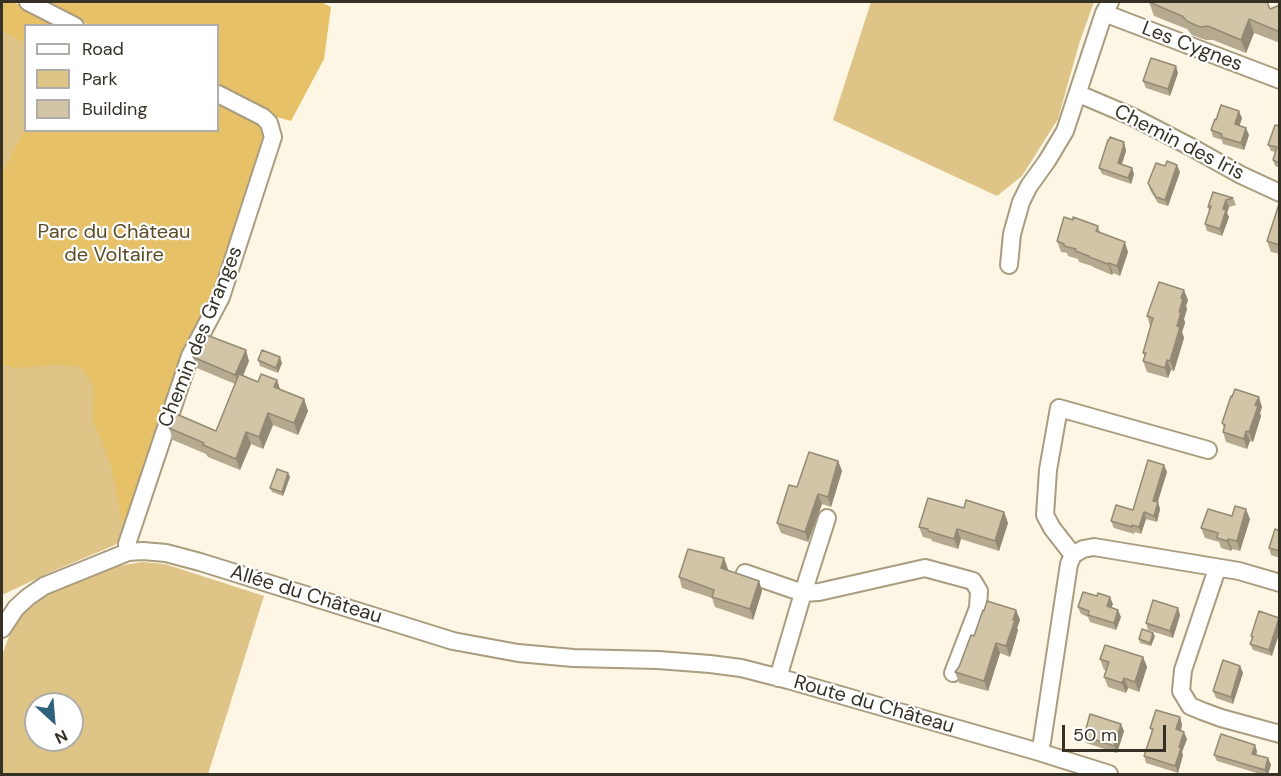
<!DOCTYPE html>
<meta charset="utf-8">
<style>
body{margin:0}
#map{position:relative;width:1281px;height:776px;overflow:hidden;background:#fef6e4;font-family:"DM Sans",sans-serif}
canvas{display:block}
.frame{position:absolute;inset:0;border:3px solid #363125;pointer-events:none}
.legend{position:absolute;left:24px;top:24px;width:195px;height:108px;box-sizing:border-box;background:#fff;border:2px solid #afada8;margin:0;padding:8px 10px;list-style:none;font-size:18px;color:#363125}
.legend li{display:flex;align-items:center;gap:12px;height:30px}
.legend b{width:30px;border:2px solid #afada8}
.north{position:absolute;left:24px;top:692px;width:60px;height:60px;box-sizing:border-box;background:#fff;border:2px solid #afada8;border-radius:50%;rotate:154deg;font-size:16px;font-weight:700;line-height:24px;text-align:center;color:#363125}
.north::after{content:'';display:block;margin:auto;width:21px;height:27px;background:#2f607e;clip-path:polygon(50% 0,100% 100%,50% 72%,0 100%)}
.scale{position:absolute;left:1062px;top:725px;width:104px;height:27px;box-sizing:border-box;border:3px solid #363125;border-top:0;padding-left:8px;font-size:18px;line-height:21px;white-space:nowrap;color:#363125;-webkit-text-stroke:4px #fff;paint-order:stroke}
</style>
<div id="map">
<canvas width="1281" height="776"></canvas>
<div class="frame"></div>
<ul class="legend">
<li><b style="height:8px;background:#fff"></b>Road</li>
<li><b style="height:16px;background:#dec486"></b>Park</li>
<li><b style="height:16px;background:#d2c5a7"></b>Building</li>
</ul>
<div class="north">N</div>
<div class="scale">50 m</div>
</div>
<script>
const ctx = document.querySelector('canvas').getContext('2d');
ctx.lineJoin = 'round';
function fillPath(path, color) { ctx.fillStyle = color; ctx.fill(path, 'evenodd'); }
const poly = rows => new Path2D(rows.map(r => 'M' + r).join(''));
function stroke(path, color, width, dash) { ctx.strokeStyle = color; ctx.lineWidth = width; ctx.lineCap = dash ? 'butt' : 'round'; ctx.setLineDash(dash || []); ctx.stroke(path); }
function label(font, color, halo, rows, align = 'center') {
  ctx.font = font + ' "DM Sans",sans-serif'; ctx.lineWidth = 4.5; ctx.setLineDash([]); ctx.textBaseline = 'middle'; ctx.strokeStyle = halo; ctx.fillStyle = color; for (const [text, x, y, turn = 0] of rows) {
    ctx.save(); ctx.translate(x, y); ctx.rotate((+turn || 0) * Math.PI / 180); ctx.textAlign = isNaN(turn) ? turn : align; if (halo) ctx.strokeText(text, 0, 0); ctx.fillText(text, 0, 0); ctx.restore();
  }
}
fillPath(poly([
 [2,2,13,2,61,25,26,26,26,130,218,130,258,121,120,539,115,545,51,572,2,595],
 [871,2,1094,2,1079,44,1058,119,1022,176,997,196,833,120],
 [142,562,165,564,264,596,208,774,2,774,2,655,11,631,24,613,41,598,65,585,112,567],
 [36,704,72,704,72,740,36,740]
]), '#dec486');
fillPath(poly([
 [2,2,13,2,61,25,26,26,25,44,2,30],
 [40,2,321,2,331,7,324,59,291,121,273,116,218,89,218,26,89,25],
 [218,101,259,121,266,132,216,292,129,522,122,522,111,465,93,421,94,387,81,367,57,365,14,368,2,364,2,174,25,128,26,130,218,130]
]), '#e7c168');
const minor = poly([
 [28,2,75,26],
 [1104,13,1280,80],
 [1077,95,1086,97,1133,117,1191,147,1241,175,1280,193],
 [1009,265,1012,234,1021,202,1029,186,1047,161,1065,131,1104,13,1110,2],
 [128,552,127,544,190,356,221,297,273,137,269,123,263,117,218,94],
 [1073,555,1052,528,1045,515,1048,470,1059,408,1208,450],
 [1217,569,1183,670,1181,691,1190,706,1202,711,1221,718,1280,734],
 [745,573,803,593,827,518],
 [2,629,16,608,28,597,44,586,128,552,143,551,166,553,200,562,453,641,518,653,573,658,658,660,710,664,741,668,788,680,1039,752,1109,774],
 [778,678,803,593,819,592,925,568,973,581,979,591,978,608,953,673],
 [1039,752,1042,742,1069,564,1073,555,1083,549,1094,547,1239,571,1280,583]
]);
stroke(minor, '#a99c7f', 20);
stroke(minor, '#fff', 16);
fillPath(poly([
 [1149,2,1270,9,1280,5,1280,43,1254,33,1246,53,1213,40,1206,40,1200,38,1192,35,1187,29,1154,16],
 [1178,73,1170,96,1146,88,1143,81],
 [1242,118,1239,126,1249,135,1244,150,1223,144,1222,140,1213,137,1211,130,1216,120],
 [1280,126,1280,168,1275,166,1273,160,1275,152,1271,151,1268,145],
 [1126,148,1126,151,1122,164,1132,168,1134,174,1131,184,1102,174,1099,168],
 [1180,172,1168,206,1158,203,1150,190,1148,183],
 [1233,198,1236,205,1229,207,1227,213,1229,217,1222,236,1207,231,1205,224,1209,211,1208,207],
 [1280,204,1280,254,1271,252,1267,241],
 [1073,220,1098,226,1100,232,1128,252,1120,276,1113,273,1112,275,1093,267,1092,266,1079,262,1078,259,1068,256,1067,253,1061,252,1057,241],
 [1188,300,1186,306,1187,309,1184,319,1185,323,1182,332,1184,338,1174,371,1171,370,1168,378,1147,372,1143,361,1145,357,1143,353,1150,326,1147,316],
 [193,357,249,361,243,376,258,382,277,380,280,390,304,399,308,411,298,435,273,425,263,449,251,444,240,470,208,457,206,454,173,440,169,428,216,431,235,384,197,368],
 [258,360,282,363,278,373,260,366],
 [1262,407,1260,413,1261,416,1253,442,1250,441,1247,449,1226,442,1223,432,1224,428,1222,423],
 [838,461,842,471,831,507,822,504,808,542,781,533,777,523,797,487],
 [1167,472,1157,502,1160,509,1157,522,1146,519,1141,534,1135,532,1134,534,1114,528,1111,521,1133,510],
 [288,473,290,477,283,496,272,492,270,488],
 [964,508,1004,512,1008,523,999,551,961,539,958,549,932,541,931,539,923,537,919,527],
 [1232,516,1250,519,1240,551,1232,549,1231,551,1221,548,1219,542,1205,538,1201,528],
 [1280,531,1280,558,1271,555,1269,548],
 [728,569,727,571,759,581,762,591,753,620,715,607,712,598,682,588,679,577],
 [1113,604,1111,607,1121,617,1116,630,1090,622,1088,617,1081,614,1078,607],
 [1016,610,1020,620,1017,628,1018,630,1010,657,1000,653,988,691,959,683,955,672,959,667,974,636],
 [1259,611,1272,656,1253,650,1250,644,1252,639,1251,636],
 [1180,615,1173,638,1148,630,1146,623],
 [1155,636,1151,646,1140,643,1139,639],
 [1143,657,1147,667,1139,692,1128,688,1126,693,1108,687,1104,677,1106,670,1104,670,1100,659],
 [1240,666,1243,673,1233,704,1216,698,1213,691],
 [1180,717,1182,725,1181,731,1187,739,1182,752,1183,755,1178,773,1146,763,1144,756,1152,732,1150,728],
 [1124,731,1117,753,1086,743,1084,736],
 [1257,751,1256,755,1268,758,1271,765,1268,774,1260,774,1217,761,1214,755]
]), '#b5a990');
fillPath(poly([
 [1249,19,1254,33,1246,53,1241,40],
 [1176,66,1178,73,1170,96,1168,89],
 [1239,111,1242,118,1238,131,1235,124],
 [1246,128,1249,135,1244,150,1241,143],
 [1124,142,1126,151,1120,169,1118,163],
 [1177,165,1180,172,1168,206,1165,200],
 [1132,168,1134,174,1131,184,1128,178],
 [1226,200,1229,207,1227,213,1229,217,1222,236,1220,229,1223,209],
 [1125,242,1128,252,1120,276,1117,266],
 [1109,263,1113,273,1112,275,1108,264],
 [1184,290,1188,300,1186,306,1187,309,1184,319,1185,323,1182,332,1184,338,1174,371,1170,361,1181,298],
 [246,350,249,361,239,385,235,375],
 [280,357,282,363,278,373,276,368],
 [1167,360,1171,370,1168,378,1165,368],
 [277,380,281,392,274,387],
 [1259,397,1262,407,1260,413,1261,416,1253,442,1249,432,1255,405],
 [304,399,308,411,298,435,294,423],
 [268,413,273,425,263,449,259,437],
 [1246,431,1250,441,1247,449,1244,439],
 [246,432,251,444,240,470,236,459],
 [838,461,842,471,831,507,828,497],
 [1164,465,1167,472,1156,508,1153,501],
 [288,473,290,477,283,496,282,492],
 [818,494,822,504,808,542,805,532],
 [1158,502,1160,509,1157,522,1154,516],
 [1246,509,1250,519,1240,551,1237,541],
 [1004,512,1008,523,999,551,995,541],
 [1144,512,1146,519,1141,534,1139,527],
 [957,529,961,539,958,549,954,539],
 [1228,539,1232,549,1231,551,1227,541],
 [724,558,728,569,725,579,721,568],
 [759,581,762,591,753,620,750,609],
 [1110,597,1113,604,1109,613,1107,606],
 [1178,608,1180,615,1173,638,1170,631],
 [1016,610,1020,620,1017,628,1018,630,1010,657,1006,646],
 [1118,610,1121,617,1116,630,1114,623],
 [1279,618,1280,631,1272,656,1269,650],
 [1153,633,1155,636,1151,646,1150,643],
 [996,643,1000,653,988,691,984,681],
 [1143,657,1147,667,1139,692,1135,682],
 [1240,666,1243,673,1233,704,1231,697],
 [1124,678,1128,688,1126,693,1122,683],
 [1180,717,1182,725,1179,737,1176,729],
 [1121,724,1124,731,1117,753,1114,746],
 [1184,732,1187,739,1182,752,1183,755,1178,773,1175,766,1179,747],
 [1255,745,1257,751,1255,760,1252,754],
 [1268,758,1271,765,1268,774,1266,774,1265,770]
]), '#938a75');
const building = poly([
 [1149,2,1267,2,1270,9,1280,5,1280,32,1249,19,1241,40,1208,26,1201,27,1195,25,1187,21,1182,16,1149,2],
 [1151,58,1176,66,1168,89,1143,81,1151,58],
 [1221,105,1239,111,1235,124,1246,128,1241,143,1221,137,1222,134,1211,130,1215,119,1216,120,1221,105],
 [1275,125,1280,126,1280,163,1273,160,1277,147,1268,145,1275,125],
 [1110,137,1124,142,1123,145,1124,145,1118,163,1132,168,1128,178,1099,168,1108,140,1109,140,1110,137],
 [1167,161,1177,165,1165,200,1156,197,1148,183,1156,163,1165,166,1167,161],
 [1213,192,1233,198,1226,200,1223,209,1226,210,1220,229,1205,224,1211,206,1208,207,1213,192],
 [1279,204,1280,204,1280,245,1267,241,1279,204],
 [1064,217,1073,220,1073,217,1098,226,1096,231,1125,242,1117,266,1109,263,1108,264,1089,257,1089,256,1075,251,1076,249,1064,246,1064,244,1057,241,1064,217],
 [1159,282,1184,290,1181,298,1183,299,1179,312,1181,312,1177,326,1180,327,1170,361,1167,360,1165,368,1143,361,1146,353,1143,353,1153,318,1147,316,1159,282],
 [204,334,246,350,235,375,193,357,204,334],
 [262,350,280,357,276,368,258,360,262,350],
 [239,374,258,382,261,374,277,380,274,387,304,399,294,423,268,413,259,437,246,432,236,459,203,445,204,443,169,428,174,413,216,431,239,374],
 [1235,389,1259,397,1255,405,1258,406,1249,432,1246,431,1244,439,1223,432,1225,425,1222,423,1231,396,1232,397,1235,389],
 [809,452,838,461,828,497,818,494,805,532,777,523,789,485,797,487,809,452],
 [1148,460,1164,465,1153,501,1158,502,1154,516,1144,512,1139,527,1132,525,1132,527,1111,521,1116,505,1133,510,1148,460],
 [277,469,288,473,282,492,270,488,277,469],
 [928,498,964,508,966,500,1004,512,995,541,957,529,954,539,928,531,928,529,919,527,928,498],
 [1235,506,1246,509,1237,541,1228,539,1227,541,1217,538,1218,533,1201,528,1208,509,1232,516,1235,506],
 [1275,529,1280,531,1280,551,1269,548,1275,529],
 [688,549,724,558,721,568,759,581,750,609,712,597,714,590,679,577,688,549],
 [1083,592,1097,596,1098,593,1110,597,1107,606,1118,610,1114,623,1088,615,1089,611,1078,607,1083,592],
 [1153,600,1178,608,1170,631,1146,623,1153,600],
 [987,601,1016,610,1013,620,1015,620,1006,646,996,643,984,681,955,672,959,667,971,635,974,636,983,610,984,611,987,601],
 [1259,611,1279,618,1269,650,1250,644,1253,637,1251,636,1259,611],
 [1142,629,1153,633,1150,643,1139,639,1142,629],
 [1105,645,1143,657,1135,682,1124,678,1122,683,1104,677,1109,662,1100,659,1105,645],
 [1223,660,1240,666,1231,697,1213,691,1223,660],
 [1156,710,1180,717,1176,729,1184,732,1179,747,1181,748,1175,766,1144,756,1153,729,1150,728,1156,710],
 [1090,714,1121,724,1114,746,1084,736,1090,714],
 [1221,734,1255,745,1252,754,1268,758,1265,770,1214,755,1221,734]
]);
fillPath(building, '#d2c5a7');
stroke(building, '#938a75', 1.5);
label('20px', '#363125', '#fff', [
 ["Les Cygnes",1192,47,21],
 ["Chemin des Iris",1179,143,27],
 ["Chemin des Granges",201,337,-68],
 ["Allée du Château",306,595,17],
 ["Route du Château",874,705,16]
]);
label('20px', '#5a4b25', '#fff', [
 ["Parc du Château",114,233],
 ["de Voltaire",114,256]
]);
</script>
